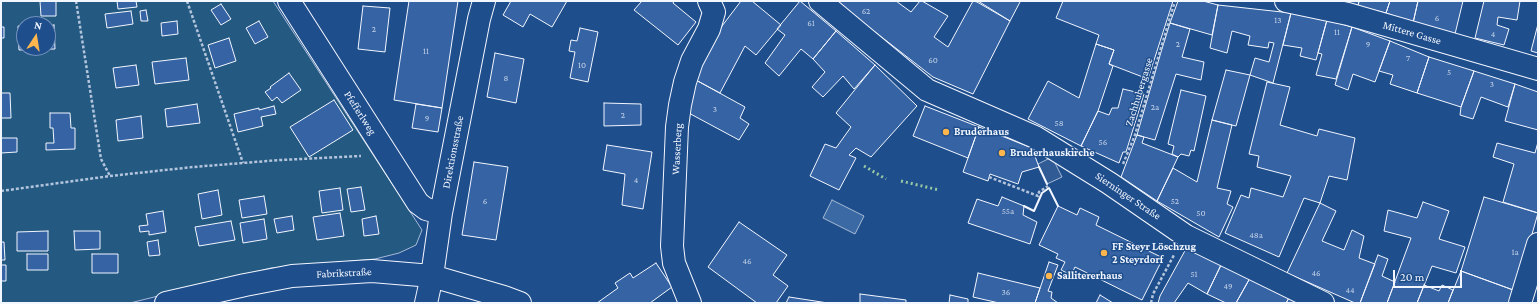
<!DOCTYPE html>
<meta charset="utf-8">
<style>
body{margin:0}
#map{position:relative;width:1539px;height:304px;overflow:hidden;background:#1f4e8c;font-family:"Crimson Pro",serif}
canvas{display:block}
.frame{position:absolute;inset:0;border:2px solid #f2f6ff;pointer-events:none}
.north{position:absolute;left:16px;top:16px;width:40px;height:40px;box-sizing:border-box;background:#1f4e8c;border:1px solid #7391ba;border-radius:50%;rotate:12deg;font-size:11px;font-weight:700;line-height:16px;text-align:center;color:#f2f6ff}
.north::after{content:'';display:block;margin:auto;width:14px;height:18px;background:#ffb74d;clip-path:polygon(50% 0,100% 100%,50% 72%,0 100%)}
.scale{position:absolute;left:1393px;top:270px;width:69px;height:18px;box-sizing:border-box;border:2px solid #f2f6ff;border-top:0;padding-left:5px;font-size:12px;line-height:14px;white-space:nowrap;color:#f2f6ff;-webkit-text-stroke:3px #1f4e8c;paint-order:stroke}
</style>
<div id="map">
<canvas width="1539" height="304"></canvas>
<div class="frame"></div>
<div class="north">N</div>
<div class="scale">20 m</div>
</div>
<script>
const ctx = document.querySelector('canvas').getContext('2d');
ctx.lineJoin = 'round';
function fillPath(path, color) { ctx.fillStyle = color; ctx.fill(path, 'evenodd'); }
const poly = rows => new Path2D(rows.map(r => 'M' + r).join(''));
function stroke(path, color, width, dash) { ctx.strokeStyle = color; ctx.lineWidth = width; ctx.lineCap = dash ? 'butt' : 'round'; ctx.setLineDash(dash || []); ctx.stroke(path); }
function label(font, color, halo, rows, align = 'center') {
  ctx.font = font + ' "Crimson Pro",serif'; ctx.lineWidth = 3; ctx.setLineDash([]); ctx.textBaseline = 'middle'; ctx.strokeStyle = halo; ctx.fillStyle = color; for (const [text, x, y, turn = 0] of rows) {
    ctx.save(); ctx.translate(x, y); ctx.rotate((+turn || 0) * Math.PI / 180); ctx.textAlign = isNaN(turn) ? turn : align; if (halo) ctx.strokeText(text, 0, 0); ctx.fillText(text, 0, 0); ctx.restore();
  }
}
const green = poly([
 [1,1,273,1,422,230,416,245,399,253,375,259,271,268,130,303,1,303,1,1],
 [24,24,48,24,48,48,24,48,24,24]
]);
fillPath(green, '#245a82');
stroke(green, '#a8bbd7', 1);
const parking = poly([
 [1052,157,1062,177,1047,184,1038,164,1052,157]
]);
fillPath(parking, '#305b95');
stroke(parking, '#a8bbd7', 1);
const water = poly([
 [832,200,864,216,855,234,823,218,832,200]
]);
fillPath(water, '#3b69a3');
stroke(water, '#a8bbd7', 1);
const building = poly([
 [40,1,56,1,56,16,41,16,40,1],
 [117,1,136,1,137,7,118,9,117,1],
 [409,1,458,1,442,108,394,100,409,1],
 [511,1,567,1,552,27,530,14,523,27,503,15,511,1],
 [642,1,674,1,673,3,696,22,678,45,634,10,642,1],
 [741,1,752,1,781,25,756,55,745,46,720,93,694,79,705,55,722,26,741,1],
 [800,1,836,31,813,59,801,49,779,76,765,63,785,35,777,29,800,1],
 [835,1,896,1,911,12,920,1,922,1,948,16,934,37,948,47,973,1,977,2,1010,21,973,94,933,77,835,1],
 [978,1,1019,1,1020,2,1010,21,978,1],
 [1063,1,1173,1,1148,79,1109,64,1114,50,1096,44,1099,35,1056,18,1063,1],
 [1178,1,1203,1,1218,5,1212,35,1170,23,1178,1],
 [1338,1,1359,1,1358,6,1338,1],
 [1359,1,1390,1,1386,13,1358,6,1359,1],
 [1390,1,1418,1,1413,23,1386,13,1390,1],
 [1418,1,1463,1,1455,34,1413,23,1418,1],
 [1484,1,1520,1,1517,20,1498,17,1497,25,1509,29,1504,45,1475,38,1484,1],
 [221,4,231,19,221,25,211,10,221,4],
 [1218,5,1291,13,1273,83,1250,75,1255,58,1269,62,1274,43,1269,42,1268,48,1248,45,1250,36,1232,31,1227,53,1210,48,1218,5],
 [363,6,390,8,385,52,358,49,363,6],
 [146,10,148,21,141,21,140,11,146,10],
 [131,11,133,24,107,28,105,14,131,11],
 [1291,13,1327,20,1316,60,1300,56,1302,48,1283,45,1291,13],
 [1327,20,1352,27,1336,79,1316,75,1322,54,1318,53,1327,20],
 [177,21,178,34,162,36,161,23,177,21],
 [259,21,268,37,255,44,246,28,259,21],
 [1170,23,1190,29,1182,57,1204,62,1201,80,1176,74,1155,140,1137,135,1161,52,1170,23],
 [1538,24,1538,53,1531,51,1538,24],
 [54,25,55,49,19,50,18,26,24,26,24,48,48,48,48,26,54,25],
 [1,27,4,27,4,38,1,38,1,27],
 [1352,27,1390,41,1375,82,1353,74,1348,90,1335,85,1352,27],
 [580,28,598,32,588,82,570,78,575,52,569,51,571,40,577,41,580,28],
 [836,31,875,65,854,89,843,76,823,97,812,87,825,72,813,59,836,31],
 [229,38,236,61,215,68,208,45,229,38],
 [1390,41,1429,57,1417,93,1390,84,1393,75,1379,71,1390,41],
 [1096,44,1114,50,1109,64,1113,66,1098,111,1081,146,1028,119,1048,81,1079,98,1096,44],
 [495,53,524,59,516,103,487,97,495,53],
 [1429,57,1474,71,1461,107,1417,93,1429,57],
 [186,58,189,80,155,84,152,62,186,58],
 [136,65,139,85,116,88,113,68,136,65],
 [875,65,917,106,871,157,856,148,849,155,856,158,839,190,810,176,825,144,836,148,851,127,836,113,875,65],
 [1226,70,1250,75,1236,126,1212,120,1226,70],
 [1474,71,1515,84,1508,107,1481,97,1473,119,1460,115,1461,107,1474,71],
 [289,73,301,90,282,103,277,97,272,101,265,92,271,88,270,87,289,73],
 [694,79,745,107,740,118,749,124,739,140,685,111,694,79],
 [1267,82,1290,87,1280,125,1317,136,1319,129,1355,138,1347,180,1329,176,1320,203,1304,198,1279,257,1225,233,1241,195,1249,198,1251,188,1283,197,1291,176,1257,167,1259,156,1249,154,1267,82],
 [1515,84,1538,92,1538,130,1505,121,1515,84],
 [1123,89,1144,94,1126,152,1123,152,1119,163,1081,146,1098,111,1109,115,1112,108,1118,108,1123,89],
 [1181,90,1206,96,1194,151,1191,150,1189,156,1181,154,1178,157,1172,154,1174,146,1168,144,1181,90],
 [1,93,10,93,11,118,1,118,1,93],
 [334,100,353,130,309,157,290,127,334,100],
 [604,103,641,104,641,125,604,126,604,103],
 [197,104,200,123,167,127,165,109,197,104],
 [416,104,442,108,438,132,412,128,416,104],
 [274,106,276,114,261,117,263,126,238,132,234,114,259,108,259,110,274,106],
 [925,106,979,127,968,158,913,136,925,106],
 [50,113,70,113,71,128,75,128,75,149,46,150,46,143,54,143,53,128,50,128,50,113],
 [141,116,143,138,118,141,116,120,141,116],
 [1212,120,1232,125,1217,188,1231,191,1227,204,1233,207,1219,237,1157,201,1173,168,1197,182,1212,120],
 [979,127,1032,148,1039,167,1022,172,1018,184,990,174,988,181,963,172,979,127],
 [1137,135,1144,137,1142,143,1178,157,1157,201,1121,177,1137,135],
 [1,138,17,138,17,152,1,153,1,138],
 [1538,142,1538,213,1503,202,1514,164,1493,157,1497,143,1535,153,1538,142],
 [607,145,652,152,643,209,622,205,625,174,603,170,607,145],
 [474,162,508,167,496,240,462,235,474,162],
 [361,187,365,210,351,212,347,189,361,187],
 [340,188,343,210,322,213,319,191,340,188],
 [218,190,222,215,202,219,198,194,218,190],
 [264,196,267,214,242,218,239,200,264,196],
 [1002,197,1024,206,1023,215,1037,222,1030,244,968,223,977,199,998,206,1002,197],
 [1484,197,1538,213,1516,291,1461,271,1484,197],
 [1423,202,1449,211,1439,239,1465,247,1456,273,1432,266,1417,303,1387,303,1411,238,1384,231,1388,210,1417,218,1423,202],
 [1320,203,1336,211,1322,241,1344,250,1352,230,1364,236,1359,258,1375,264,1360,303,1355,303,1287,273,1320,203],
 [1058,206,1077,215,1080,208,1099,217,1096,225,1163,258,1142,300,1075,267,1071,275,1061,270,1065,262,1056,258,1058,254,1039,245,1058,206],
 [163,211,166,232,149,235,149,231,140,232,139,226,148,225,146,214,163,211],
 [340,213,344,236,317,240,313,217,340,213],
 [292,216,294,230,277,233,274,219,292,216],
 [376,216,379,234,364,236,362,219,376,216],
 [264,219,267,239,243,243,240,223,264,219],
 [231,221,235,240,199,246,195,227,231,221],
 [739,222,787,255,773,275,788,286,776,303,757,303,708,267,739,222],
 [48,231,48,251,17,251,17,232,48,231],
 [74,231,100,231,100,249,75,250,74,231],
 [158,240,160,255,149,256,147,242,158,240],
 [1,242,4,242,5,260,1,260,1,242],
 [1187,247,1221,265,1207,294,1188,283,1174,303,1158,303,1160,296,1187,247],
 [27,254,48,254,48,270,27,270,27,254],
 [92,254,118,254,118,273,92,273,92,254],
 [1378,255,1388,259,1382,276,1395,282,1387,303,1360,303,1378,255],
 [1049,262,1058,265,1048,291,1052,292,1051,298,1058,303,1035,303,1049,262],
 [656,263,672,287,650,303,597,303,618,288,615,283,630,273,633,278,656,263],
 [1,265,6,265,6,281,1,281,1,265],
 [1221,265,1250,278,1236,303,1226,303,1207,294,1221,265],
 [1461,271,1516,291,1511,303,1448,303,1461,271],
 [978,273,1040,288,1035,303,999,303,973,297,978,273],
 [1250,278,1289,298,1286,303,1236,303,1250,278],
 [1424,285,1439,291,1442,285,1453,290,1448,303,1417,303,1424,285],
 [860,294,906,300,906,303,860,303,860,294],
 [950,295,968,299,968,303,949,303,950,295],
 [1100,295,1113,303,1096,303,1100,295],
 [789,297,828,303,786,303,789,297],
 [1289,298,1300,303,1286,303,1289,298]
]);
fillPath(building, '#3563a3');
stroke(building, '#f2f6ff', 1);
const minor = poly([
 [289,1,418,203,426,209,441,213],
 [820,1,927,90,1035,137,1109,183,1186,236,1323,303],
 [1286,1,1348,14,1538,69],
 [166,303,245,285,292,276,372,271,432,276,504,297,520,303],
 [426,303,432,276,441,213,479,19,484,1],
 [690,303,674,263,672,246,677,127,680,105,685,82,692,61,709,29,714,12,709,1],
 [1520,303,1538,244]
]);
stroke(minor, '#f2f6ff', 24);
stroke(poly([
 [76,1,101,159,110,176],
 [187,1,243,163],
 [1123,164,1135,135,1175,1],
 [989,177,1038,196,1039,192,1048,186],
 [1,191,110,176,193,167,280,160,361,156],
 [1151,303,1153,294,1174,255]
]), '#b3c4dc', 2.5, [3, 2]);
stroke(minor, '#1f4e8c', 22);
stroke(poly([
 [864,166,886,179],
 [901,181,939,190]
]), '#97c8a6', 3, [2, 3]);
stroke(poly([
 [1039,167,1047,184],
 [1024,206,1034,211,1042,193,1049,188,1058,206]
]), '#f2f6ff', 2);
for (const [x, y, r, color] of [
 [946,132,4,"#ffb74d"],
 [1002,153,4,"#ffb74d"],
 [1104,253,4,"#ffb74d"],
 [1049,276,4,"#ffb74d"]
]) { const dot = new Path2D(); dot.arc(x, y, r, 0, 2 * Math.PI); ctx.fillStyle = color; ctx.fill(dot); stroke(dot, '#1f4e8c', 1.5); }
label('9px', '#c3d1e8', null, [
 ["62",866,11],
 ["6",1437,18],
 ["13",1278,20],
 ["61",811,23],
 ["2",374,29],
 ["11",1337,32],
 ["4",1493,34],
 ["2",1178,44],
 ["9",1368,44],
 ["11",426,51],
 ["7",1408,58],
 ["60",933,60],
 ["10",582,65],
 ["5",1449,72],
 ["8",506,78],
 ["3",1492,84],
 ["2a",1155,107],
 ["3",715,109],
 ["2",623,115],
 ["9",427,118],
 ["58",1059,123],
 ["56",1103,142],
 ["4",636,180],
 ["6",485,201],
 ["52",1175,201],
 ["55a",1008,211],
 ["50",1201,213],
 ["48a",1256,235],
 ["1a",1515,252],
 ["46",747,261],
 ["46",1316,273],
 ["51",1194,274],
 ["49",1228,286],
 ["44",1350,290],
 ["36",1006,292]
]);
label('11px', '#f2f6ff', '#1f4e8c', [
 ["Mittere Gasse",1412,33,16],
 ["Zachhubergasse",1139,92,-73],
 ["Pfefferlweg",360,113,57],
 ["Wasserberg",677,149,-87],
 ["Direktionsstraße",453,152,-79],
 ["Sierninger Straße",1128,196,34],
 ["Fabrikstraße",344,273,-3]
]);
label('bold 11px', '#f2f6ff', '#1f4e8c', [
 ["Bruderhaus",954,132],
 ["Bruderhauskirche",1010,153],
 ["FF Steyr Löschzug",1112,247],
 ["2 Steyrdorf",1112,260],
 ["Sallitererhaus",1057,276]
], 'left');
</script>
